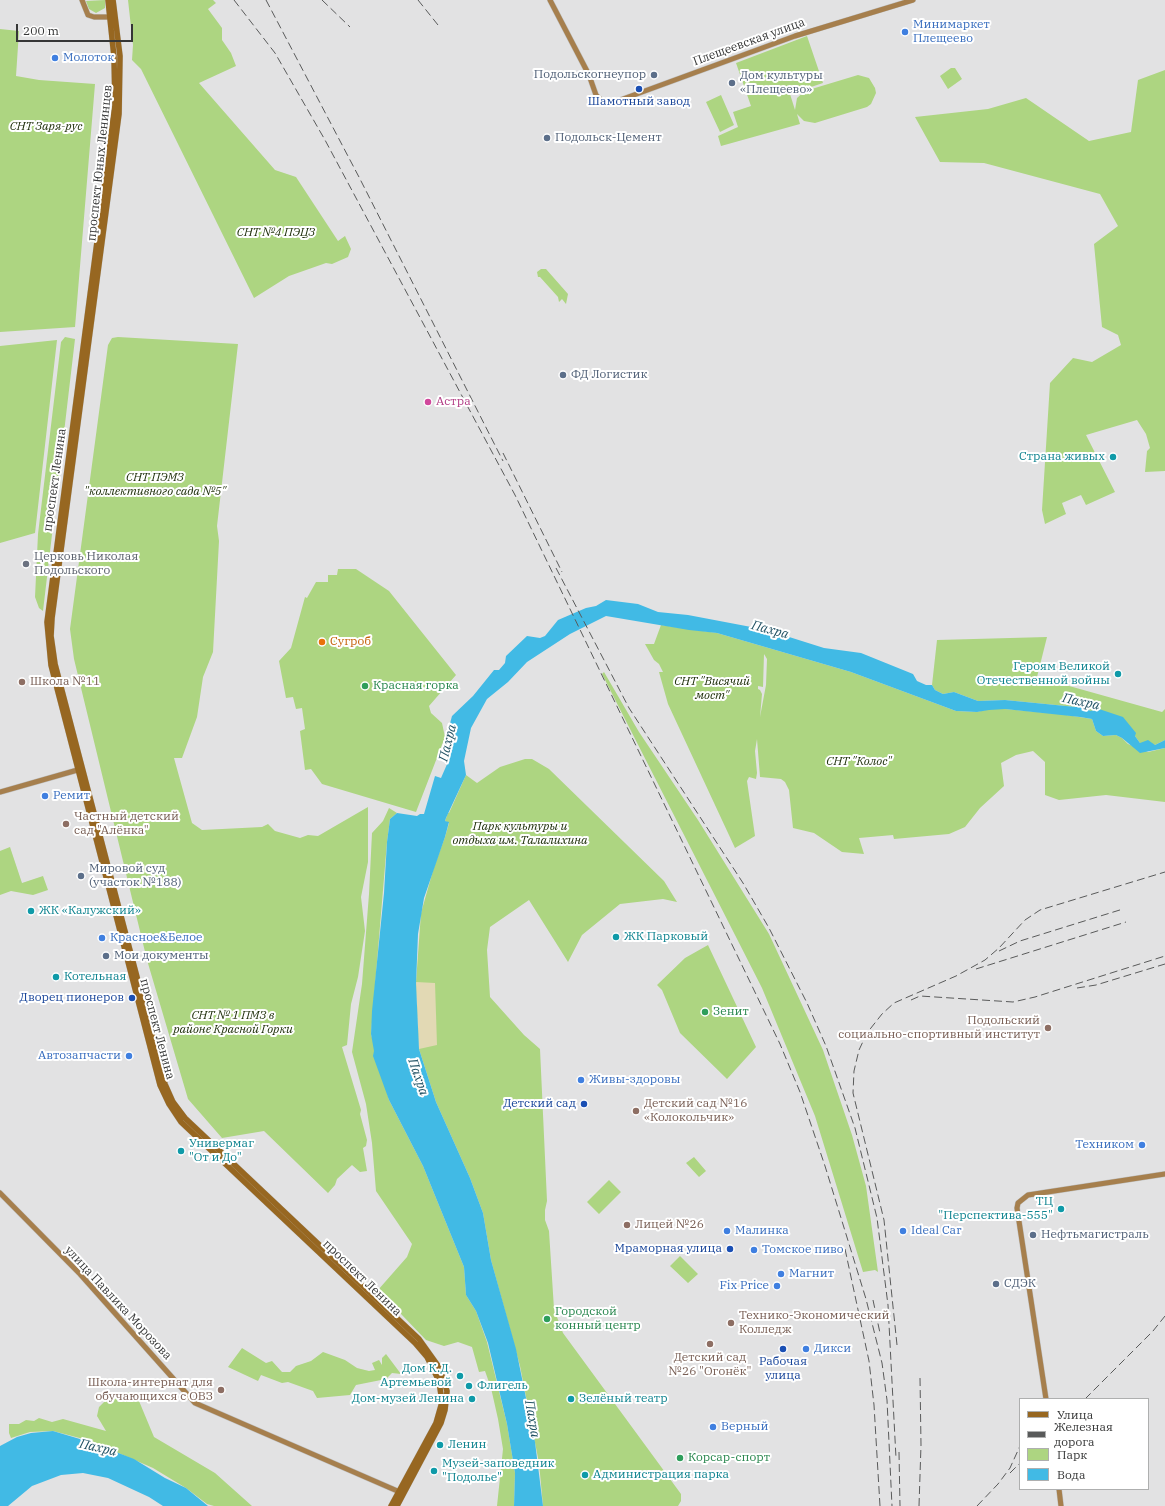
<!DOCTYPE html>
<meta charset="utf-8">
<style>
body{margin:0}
#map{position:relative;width:1165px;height:1506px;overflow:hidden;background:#e2e2e3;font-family:"IBM Plex Serif",serif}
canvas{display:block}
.legend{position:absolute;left:1019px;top:1398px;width:130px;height:92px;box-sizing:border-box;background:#fff;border:1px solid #aeafaf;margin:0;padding:5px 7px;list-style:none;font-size:12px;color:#353636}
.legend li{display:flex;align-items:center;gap:8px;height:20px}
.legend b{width:20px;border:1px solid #aeafaf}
.scale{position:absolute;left:16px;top:24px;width:117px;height:18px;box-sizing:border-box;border:2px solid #353636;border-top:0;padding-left:5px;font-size:12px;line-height:14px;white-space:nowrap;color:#353636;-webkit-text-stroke:3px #fff;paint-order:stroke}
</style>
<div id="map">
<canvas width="1165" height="1506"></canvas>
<ul class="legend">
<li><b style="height:5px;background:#976721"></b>Улица</li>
<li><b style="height:5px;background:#595a5a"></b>Железная дорога</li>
<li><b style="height:11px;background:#add581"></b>Парк</li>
<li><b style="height:11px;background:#41bae5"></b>Вода</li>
</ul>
<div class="scale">200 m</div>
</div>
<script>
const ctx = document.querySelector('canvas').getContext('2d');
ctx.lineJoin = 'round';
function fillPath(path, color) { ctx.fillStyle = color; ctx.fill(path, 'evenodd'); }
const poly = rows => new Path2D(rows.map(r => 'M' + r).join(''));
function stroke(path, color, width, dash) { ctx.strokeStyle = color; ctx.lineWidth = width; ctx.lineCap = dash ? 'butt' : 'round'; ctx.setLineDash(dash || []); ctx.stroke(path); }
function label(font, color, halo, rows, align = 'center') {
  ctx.font = font + ' "IBM Plex Serif",serif'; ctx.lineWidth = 4; ctx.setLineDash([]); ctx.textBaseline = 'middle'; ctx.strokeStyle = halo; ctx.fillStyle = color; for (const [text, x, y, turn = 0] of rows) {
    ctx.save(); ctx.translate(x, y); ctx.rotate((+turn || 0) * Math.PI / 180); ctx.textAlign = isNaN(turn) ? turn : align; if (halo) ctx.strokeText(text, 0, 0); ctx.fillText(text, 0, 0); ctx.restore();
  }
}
fillPath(poly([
 [105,0,105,8,96,13,89,9,86,1],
 [128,0,213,0,216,3,208,9,222,28,222,40,231,53,236,66,199,83,275,170,296,177,338,241,345,236,351,249,348,257,332,264,326,263,289,276,254,298,141,69,132,60,133,45],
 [0,29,19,31,16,76,39,80,95,84,75,327,0,332],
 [807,36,823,83,790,94,795,110,797,98,805,91,858,75,869,78,875,88,876,93,871,104,867,107,815,123,804,121,797,114,800,124,721,146,718,136,738,127,733,112,751,106,736,63],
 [951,68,955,68,962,79,948,89,940,76],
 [1165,70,1165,471,1145,472,1147,451,1150,448,1146,434,1137,420,1086,435,1115,492,1086,505,1081,495,1062,503,1066,514,1045,524,1042,510,1050,383,1073,358,1092,362,1121,345,1118,335,1102,327,1094,244,1118,226,1100,194,984,163,940,162,915,117,988,109,1026,98,1089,141,1131,132,1138,80],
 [721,95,734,125,720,132,706,102],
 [541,269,546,269,568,294,566,304,562,299,559,302,558,297,540,277,538,277,537,272],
 [65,337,75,339,43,611,39,608,35,597,38,534,61,342],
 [118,337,238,344,217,526,219,541,213,652,203,677,197,717,182,758,174,758,192,823,202,830,262,827,268,824,275,831,300,838,308,835,318,836,368,807,368,862,361,897,365,931,358,977,351,1004,347,1045,342,1047,361,1110,360,1114,367,1140,366,1146,363,1148,367,1171,360,1172,352,1165,337,1179,335,1185,328,1193,264,1131,222,1138,188,1099,147,960,74,659,70,629,108,345,112,338],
 [57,340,35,533,0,543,0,346],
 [338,569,356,569,389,591,456,675,429,706,431,713,442,723,445,737,416,812,322,784,311,769,305,770,300,731,305,729,302,708,296,709,293,697,286,698,279,661,291,648,305,597,307,598,316,582,328,582,328,575,337,575],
 [661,625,717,633,851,672,956,711,977,712,989,709,1005,709,1060,714,1092,719,1096,731,1103,736,1116,735,1122,738,1128,744,1148,752,1165,748,1165,802,1106,795,1059,800,1045,795,1045,762,1033,751,1016,755,1001,763,1004,786,980,808,965,827,949,834,894,839,893,835,859,838,864,854,842,852,814,833,793,828,789,790,785,782,781,779,760,777,757,739,755,751,757,773,756,779,749,777,747,781,755,836,735,848,668,704,659,672,663,672,659,664,654,660,645,644,654,644],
 [764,654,767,659,766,685,760,717,762,694,760,690,758,689,758,686,763,687],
 [1047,637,1037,677,1162,712,1165,709,1165,740,1155,745,1140,743,1135,736,1090,711,1085,705,1076,707,1005,700,978,701,954,692,943,694,935,690,932,685,937,640],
 [604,672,639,732,698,820,769,934,823,1050,852,1135,866,1186,878,1272,875,1270,863,1272,815,1116,762,988,602,674],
 [525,759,532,759,549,769,664,881,677,902,663,899,620,904,582,935,568,962,529,900,490,927,487,950,490,997,524,1035,540,1049,547,1201,545,1210,545,1220,549,1231,554,1309,563,1333,681,1494,681,1501,678,1506,543,1506,539,1463,520,1366,491,1260,483,1213,470,1178,436,1102,419,1049,416,982,421,913,434,867,445,837,449,823,445,821,448,813,449,813,466,775,477,783,500,767],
 [389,808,397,813,390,819,387,842,371,1034,389,1100,423,1166,464,1267,466,1295,476,1311,487,1342,507,1424,515,1473,514,1506,497,1506,503,1449,498,1419,491,1388,485,1371,479,1372,472,1347,458,1342,444,1346,426,1340,378,1290,407,1257,412,1244,376,1191,372,1143,366,1104,352,1052,362,984,369,894,372,833,383,821],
 [10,847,22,883,43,876,48,890,33,895,11,891,0,895,0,851],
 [708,945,756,1047,727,1079,680,1033,662,990,657,985,685,958],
 [694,1157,706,1171,699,1177,686,1163],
 [609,1180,621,1192,599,1214,587,1202],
 [680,1256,698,1274,688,1283,670,1266],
 [242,1348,266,1363,272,1361,282,1372,290,1372,296,1366,311,1361,323,1352,345,1360,357,1368,369,1371,375,1370,372,1363,379,1360,382,1365,382,1358,386,1354,401,1374,392,1373,386,1379,356,1385,350,1395,317,1398,313,1391,288,1382,282,1383,261,1375,258,1381,228,1367],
 [130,1392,133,1393,139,1401,154,1437,215,1473,252,1506,214,1506,207,1504,186,1488,153,1468,91,1441,53,1431,30,1432,11,1438,9,1433,9,1424,19,1424,26,1420,34,1421,39,1418,52,1422,63,1419,106,1431,97,1416,99,1407,108,1398]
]), '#add581');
fillPath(poly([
 [416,982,435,983,437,1045,419,1049]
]), '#e2d9b4');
fillPath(poly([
 [606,600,638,604,658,612,688,615,767,630,824,648,861,653,913,674,917,681,926,685,932,685,935,690,943,694,954,692,978,701,1005,700,1076,707,1085,705,1090,711,1099,709,1123,717,1136,733,1135,736,1140,743,1148,740,1155,745,1165,740,1165,748,1140,753,1122,738,1116,735,1103,736,1096,731,1092,719,1080,717,1005,709,989,710,977,712,956,711,851,672,717,633,689,630,606,616,570,634,527,662,508,682,487,699,471,728,464,761,466,775,446,818,445,821,449,822,445,837,424,898,418,934,416,984,419,1049,436,1102,470,1178,483,1213,491,1260,516,1349,535,1442,543,1506,514,1506,515,1473,507,1424,488,1343,476,1311,466,1295,464,1267,423,1166,389,1100,373,1056,374,1051,371,1034,372,1011,384,893,387,842,390,819,397,813,417,816,420,814,424,814,435,776,441,778,448,762,448,731,452,716,473,696,494,670,499,670,505,663,506,656,527,636,540,638,545,636,558,620,586,608,596,606],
 [53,1431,90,1442,134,1459,165,1478,186,1488,208,1506,163,1506,149,1497,108,1478,83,1473,61,1475,32,1486,8,1506,0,1506,0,1446,17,1437,31,1433]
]), '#41bae5');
const secondary = poly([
 [82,0,88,15,94,17,112,17],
 [550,0,589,75,596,95,602,101,612,103,795,36,913,0],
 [0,792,81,769],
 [0,1193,80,1274,195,1403,402,1493],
 [1046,1399,1017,1208,1018,1203,1028,1195,1165,1174],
 [1059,1489,1061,1506]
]);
const primary = poly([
 [108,0,114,57,115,105,47,622,51,665,160,1085,169,1104,181,1122,415,1343,427,1357,439,1381,442,1402,436,1423,391,1506],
 [113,0,120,56,119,114,52,618,51,636,55,664,165,1084,173,1102,185,1118,419,1339,439,1367,447,1391,445,1410,441,1423,397,1506]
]);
stroke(secondary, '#bfc0c0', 6);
stroke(primary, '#bfc0c0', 6);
stroke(secondary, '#a67f4d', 5);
stroke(primary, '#976721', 5.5);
stroke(poly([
 [234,0,275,53,325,140,515,495,780,1044,800,1092,825,1166,866,1299,882,1363,887,1400,892,1506],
 [266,0,360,179,503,461],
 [322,0,350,27],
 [418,0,438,25],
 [503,453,562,572],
 [556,568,629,708,743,883,769,928,807,1003,826,1046,855,1128,877,1218,888,1305,896,1458],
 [999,951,1020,941,1123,909],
 [976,969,1126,922],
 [1077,988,1096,985,1165,964],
 [911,1000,920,996,1013,1002,1035,997,1165,956],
 [845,1249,869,1361,874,1405,880,1506],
 [873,1300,880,1333],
 [897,1345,884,1220,853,1093,854,1071,859,1050,867,1033,882,1014,894,1003,956,976,985,960,999,948,1025,920,1040,910,1165,872],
 [1085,1399,1153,1331,1165,1316],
 [899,1452,900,1506],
 [1010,1473,1020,1463],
 [919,1506,921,1445,920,1377],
 [977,1506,998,1484,1010,1468,1020,1446]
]), '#595a5a', 1, [8, 4]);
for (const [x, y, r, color] of [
 [905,32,4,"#3f7fe0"],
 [55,58,4,"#3f7fe0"],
 [654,75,4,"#5c6f8a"],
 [732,83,4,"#5c6f8a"],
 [639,89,4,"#1a4fb4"],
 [547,138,4,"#5c6f8a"],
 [563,375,4,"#5c6f8a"],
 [428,402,4,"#d1479c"],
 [1113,457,4,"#0f9aa8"],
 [26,564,4,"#6b7280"],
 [322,642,4,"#e8710a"],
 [1118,674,4,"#0f9aa8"],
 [22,682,4,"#8d6e63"],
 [365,686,4,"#2e9e5b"],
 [45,796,4,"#3f7fe0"],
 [66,824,4,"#8d6e63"],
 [81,876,4,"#5c6f8a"],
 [31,911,4,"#0f9aa8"],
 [616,937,4,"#0f9aa8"],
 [102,938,4,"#3f7fe0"],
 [106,956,4,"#5c6f8a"],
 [56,977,4,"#0f9aa8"],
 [132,998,4,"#1a4fb4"],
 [705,1012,4,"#2e9e5b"],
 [1048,1028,4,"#8d6e63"],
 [129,1056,4,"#3f7fe0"],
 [581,1080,4,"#3f7fe0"],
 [584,1104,4,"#1a4fb4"],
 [636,1111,4,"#8d6e63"],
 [1142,1145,4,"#3f7fe0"],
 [181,1151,4,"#0f9aa8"],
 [1061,1209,4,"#0f9aa8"],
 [627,1225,4,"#8d6e63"],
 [727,1231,4,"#3f7fe0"],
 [903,1231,4,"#3f7fe0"],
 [1033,1235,4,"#5c6f8a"],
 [730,1249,4,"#1a4fb4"],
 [754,1250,4,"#3f7fe0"],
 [781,1274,4,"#3f7fe0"],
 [996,1284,4,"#5c6f8a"],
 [777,1286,4,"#3f7fe0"],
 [547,1319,4,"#2e9e5b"],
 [731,1323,4,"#8d6e63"],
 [710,1344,4,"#8d6e63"],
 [783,1349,4,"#1a4fb4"],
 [806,1349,4,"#3f7fe0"],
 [460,1376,4,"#0f9aa8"],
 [469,1386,4,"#0f9aa8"],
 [221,1390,4,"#8d6e63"],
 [472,1399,4,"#0f9aa8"],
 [571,1399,4,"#0f9aa8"],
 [713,1427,4,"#3f7fe0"],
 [440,1445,4,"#0f9aa8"],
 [680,1458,4,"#2e9e5b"],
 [434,1471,4,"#0f9aa8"],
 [585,1475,4,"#0f9aa8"]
]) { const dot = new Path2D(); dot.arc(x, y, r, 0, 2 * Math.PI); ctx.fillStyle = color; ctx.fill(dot); stroke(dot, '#fff', 1.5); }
label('12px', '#366cbe', '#fff', [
 ["Минимаркет",913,25],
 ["Плещеево",913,39],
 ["Молоток",63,58],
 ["Ремит",53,796],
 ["Красное&Белое",110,938],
 ["Автозапчасти",121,1056,"right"],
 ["Живы-здоровы",589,1080],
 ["Техником",1134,1145,"right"],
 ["Малинка",735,1231],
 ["Ideal Car",911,1231],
 ["Томское пиво",762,1250],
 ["Магнит",789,1274],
 ["Fix Price",769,1286,"right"],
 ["Дикси",814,1349],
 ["Верный",721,1427]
], 'left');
label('12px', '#353636', '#fff', [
 ["Плещеевская улица",749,42,-20],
 ["проспект Юных Ленинцев",100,163,-84],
 ["проспект Ленина",55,480,-82],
 ["проспект Ленина",157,1029,75],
 ["проспект Ленина",362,1278,44],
 ["улица Павлика Морозова",118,1303,47]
]);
label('12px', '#4e5e75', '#fff', [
 ["Подольскогнеупор",646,75,"right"],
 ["Дом культуры",740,76],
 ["«Плещеево»",740,90],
 ["Подольск-Цемент",555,138],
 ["ФД Логистик",571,375],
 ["Мировой суд",89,869],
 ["(участок №188)",89,883],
 ["Мои документы",114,956],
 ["Нефтьмагистраль",1041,1235],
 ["СДЭК",1004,1284]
], 'left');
label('12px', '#164399', '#fff', [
 ["Шамотный завод",639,102,"center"],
 ["Дворец пионеров",124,998],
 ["Детский сад",576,1104],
 ["Мраморная улица",722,1249],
 ["Рабочая",783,1362,"center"],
 ["улица",783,1376,"center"]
], 'right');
label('italic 12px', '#20300c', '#fff', [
 ["СНТ Заря-рус",46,127],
 ["СНТ №4 ПЭЦЗ",276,233],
 ["СНТ ПЭМЗ",155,478],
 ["\"коллективного сада №5\"",155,492],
 ["СНТ \"Висячий",712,682],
 ["мост\"",712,696],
 ["СНТ \"Колос\"",859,762],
 ["Парк культуры и",520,827],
 ["отдыха им. Талалихина",520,841],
 ["СНТ № 1 ПМЗ в",233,1016],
 ["районе Красной Горки",233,1030]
]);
label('12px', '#b23c85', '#fff', [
 ["Астра",436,402]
], 'left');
label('12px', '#0d838f', '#fff', [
 ["Страна живых",1105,457,"right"],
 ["Героям Великой",1110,667,"right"],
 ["Отечественной войны",1110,681,"right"],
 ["ЖК «Калужский»",39,911],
 ["ЖК Парковый",624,937],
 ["Котельная",64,977],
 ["Универмаг",189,1144],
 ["\"От и До\"",189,1158],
 ["ТЦ",1053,1202,"right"],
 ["\"Перспектива-555\"",1053,1216,"right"],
 ["Дом К.Д.",452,1369,"right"],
 ["Артемьевой",452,1383,"right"],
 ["Флигель",477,1386],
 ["Дом-музей Ленина",464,1399,"right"],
 ["Зелёный театр",579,1399],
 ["Ленин",448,1445],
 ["Музей-заповедник",442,1464],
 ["\"Подолье\"",442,1478],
 ["Администрация парка",593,1475]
], 'left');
label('12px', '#5b616d', '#fff', [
 ["Церковь Николая",34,557],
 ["Подольского",34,571]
], 'left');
label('12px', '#c56008', '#fff', [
 ["Сугроб",330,642]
], 'left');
label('12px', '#785e54', '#fff', [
 ["Школа №11",30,682],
 ["Частный детский",74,817],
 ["сад \"Алёнка\"",74,831],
 ["Подольский",1040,1021,"right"],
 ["социально-спортивный институт",1040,1035,"right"],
 ["Детский сад №16",644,1104],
 ["«Колокольчик»",644,1118],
 ["Лицей №26",635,1225],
 ["Технико-Экономический",739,1316],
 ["Колледж",739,1330],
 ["Детский сад",710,1358,"center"],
 ["№26 \"Огонёк\"",710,1372,"center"],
 ["Школа-интернат для",213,1383,"right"],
 ["обучающихся с ОВЗ",213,1397,"right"]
], 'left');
label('12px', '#27864d', '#fff', [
 ["Красная горка",373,686],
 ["Зенит",713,1012],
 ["Городской",555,1312],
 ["конный центр",555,1326],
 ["Корсар-спорт",688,1458]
], 'left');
label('italic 13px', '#205163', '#fff', [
 ["Пахра",770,630,15],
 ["Пахра",1081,702,12],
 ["Пахра",448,743,-76],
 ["Пахра",418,1077,71],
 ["Пахра",532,1419,80],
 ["Пахра",98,1448,13]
]);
</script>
